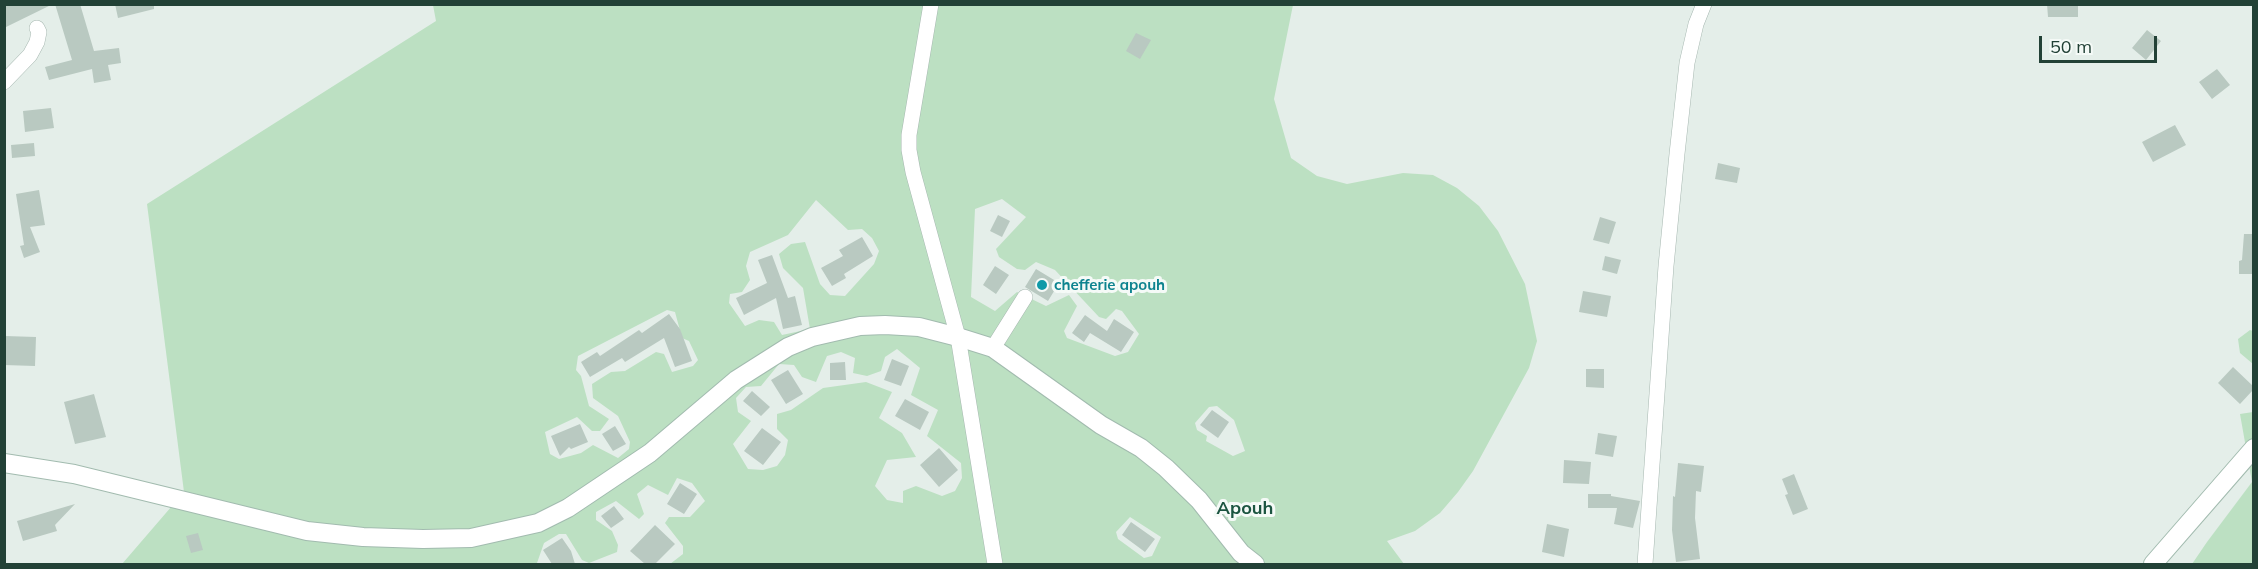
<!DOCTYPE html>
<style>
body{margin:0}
#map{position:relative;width:2258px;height:569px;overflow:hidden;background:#e4eee9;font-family:Mulish,sans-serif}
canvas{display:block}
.frame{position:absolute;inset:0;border:6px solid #224136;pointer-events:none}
.scale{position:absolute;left:2039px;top:36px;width:118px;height:27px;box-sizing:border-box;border:3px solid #224136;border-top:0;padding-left:8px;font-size:18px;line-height:21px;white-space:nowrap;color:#224136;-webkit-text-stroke:4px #f5faf7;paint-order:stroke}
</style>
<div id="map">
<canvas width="2258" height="569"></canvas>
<div class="frame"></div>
<div class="scale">50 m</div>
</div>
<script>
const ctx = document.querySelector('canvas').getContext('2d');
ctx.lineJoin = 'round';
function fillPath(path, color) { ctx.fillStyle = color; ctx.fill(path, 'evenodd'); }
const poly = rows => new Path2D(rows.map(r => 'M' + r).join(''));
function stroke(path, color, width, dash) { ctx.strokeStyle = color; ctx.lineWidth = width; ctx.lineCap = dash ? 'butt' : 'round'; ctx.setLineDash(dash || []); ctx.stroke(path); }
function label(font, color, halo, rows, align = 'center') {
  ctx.font = font + ' Mulish,sans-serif'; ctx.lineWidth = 6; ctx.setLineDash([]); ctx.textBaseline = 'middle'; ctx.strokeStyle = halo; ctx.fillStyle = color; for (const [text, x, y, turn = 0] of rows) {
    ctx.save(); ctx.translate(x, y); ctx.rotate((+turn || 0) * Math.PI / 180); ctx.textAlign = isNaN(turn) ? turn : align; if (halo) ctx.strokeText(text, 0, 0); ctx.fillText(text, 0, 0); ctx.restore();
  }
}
fillPath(poly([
 [433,5,1293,5,1274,99,1291,158,1317,176,1347,184,1403,173,1433,175,1457,188,1479,206,1498,231,1525,284,1537,341,1529,368,1473,471,1458,492,1440,513,1415,531,1387,541,1404,564,670,564,683,554,683,546,665,523,669,517,690,517,705,501,692,483,677,478,668,495,648,485,637,494,644,514,639,519,616,501,596,512,596,520,612,531,618,545,617,552,589,563,582,560,566,534,559,534,544,543,537,563,527,564,122,564,184,492,147,204,436,21],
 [1002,199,1026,217,996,249,999,257,1017,269,1025,270,1036,262,1055,270,1099,317,1106,319,1116,309,1122,311,1139,334,1128,352,1115,356,1067,338,1064,331,1077,306,1069,295,1046,306,1017,292,995,311,971,297,975,209],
 [816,200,848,230,862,229,872,238,879,251,874,264,845,296,830,295,820,284,805,242,791,244,779,254,783,268,803,288,810,329,782,335,774,322,759,320,745,326,729,303,730,294,742,292,750,280,746,266,750,252,788,235],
 [667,310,675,312,682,338,689,341,698,360,693,366,672,372,664,354,656,352,625,371,611,372,592,384,593,398,618,416,630,442,629,449,618,458,593,445,581,453,559,459,550,454,545,432,577,417,592,431,600,431,609,419,589,406,581,376,576,370,578,356],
 [897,349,920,368,911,395,938,410,927,436,961,463,962,478,955,491,942,496,916,486,903,491,903,503,887,500,875,486,887,460,916,457,902,433,879,418,892,392,866,382,823,388,791,410,777,414,777,429,788,440,785,455,777,466,763,470,748,469,733,444,751,421,738,412,736,398,746,387,761,386,779,364,794,365,802,377,816,382,827,356,841,352,855,358,853,373,867,376,881,371,885,357],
 [1217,406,1234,420,1245,451,1233,456,1206,441,1207,436,1197,430,1195,423,1209,407],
 [1130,517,1161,537,1152,556,1144,558,1118,539,1116,532],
 [2250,330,2253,331,2253,364,2240,353,2238,339],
 [2253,412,2253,564,2192,564,2207,542,2252,482,2240,414]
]), '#bce0c2');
fillPath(poly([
 [4,4,53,4,4,28],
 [55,4,80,4,94,51,119,48,121,63,108,65,111,80,94,83,92,69,49,80,45,67,72,60],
 [115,4,154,4,154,9,118,18],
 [2047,4,2078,4,2078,17,2048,17],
 [2147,30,2161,41,2146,60,2132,48],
 [1136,33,1151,40,1140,59,1126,51],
 [2217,69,2230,85,2212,99,2199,82],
 [51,108,54,128,25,132,23,111],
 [2175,125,2186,145,2153,162,2142,142],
 [34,143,35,156,12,158,11,145],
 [1718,163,1740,168,1737,183,1715,179],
 [39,190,45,225,30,227,40,252,24,258,20,246,24,245,16,194],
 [998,215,1010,221,1002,237,990,231],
 [1600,217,1616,222,1609,244,1593,240],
 [2244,234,2253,234,2253,274,2239,274,2239,261,2242,260],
 [862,237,873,256,844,274,846,278,832,286,821,268,843,256,839,250],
 [772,255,788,298,795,296,802,325,783,329,776,298,744,315,736,298,767,283,758,260],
 [1605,256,1621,260,1617,274,1602,270],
 [995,266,1009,275,996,294,983,285],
 [1036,269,1059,283,1048,301,1025,287],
 [1583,291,1611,296,1607,317,1579,312],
 [669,314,680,329,692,361,675,367,664,338,625,362,622,358,590,377,581,362,597,352,600,356,639,330,642,333],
 [1085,315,1107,331,1114,319,1134,332,1121,352,1090,333,1084,342,1072,333],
 [5,336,36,337,35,366,4,365],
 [892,359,909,366,901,386,884,380],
 [845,362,846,380,830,380,830,363],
 [2233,367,2253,386,2253,390,2240,404,2218,383],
 [1586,369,1604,369,1604,388,1586,387],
 [788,370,803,394,786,404,771,380],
 [752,391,770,407,761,416,743,401],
 [94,394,106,437,75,444,64,402],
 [905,399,929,412,920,430,895,416],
 [1212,410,1229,422,1218,438,1200,425],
 [580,424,588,442,571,449,569,447,560,456,551,436],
 [615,426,626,444,613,451,602,434],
 [762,428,781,442,763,465,744,451],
 [1598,433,1617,436,1613,457,1595,454],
 [939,448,958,470,939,487,920,465],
 [1564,460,1591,462,1589,484,1563,483],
 [1678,463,1704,466,1701,492,1696,491,1695,518,1700,559,1676,562,1672,530,1673,496,1675,497],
 [1794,474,1808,509,1793,515,1785,495,1788,494,1782,479],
 [680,483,697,494,684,514,667,504],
 [1588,494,1611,494,1611,496,1640,501,1633,528,1614,524,1617,508,1588,508],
 [75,504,55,525,57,531,23,541,17,521],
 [614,506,624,519,611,528,601,516],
 [1131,522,1155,539,1145,552,1122,535],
 [1547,524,1569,529,1564,557,1542,552],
 [655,525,675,544,655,564,645,564,630,551],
 [198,533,203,550,191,553,186,536],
 [562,538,571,551,575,564,552,564,543,550]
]), '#b9c9c1');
const street = poly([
 [931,4,909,135,909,150,913,172,958,337,995,564],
 [4,82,30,55,37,42,39,32,37,28],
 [993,348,1025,297],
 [1645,564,1666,266,1677,154,1687,63,1696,24,1704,4]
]);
const secondary = poly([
 [4,463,74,474,307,531,363,537,423,539,471,538,538,523,568,508,650,453,736,380,788,347,812,337,860,326,885,325,919,327,958,337,993,348,1101,425,1141,448,1166,468,1199,500,1241,553,1255,564],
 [2153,564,2254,448]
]);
stroke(street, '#a6b7b0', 16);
stroke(secondary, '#a2bbaf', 20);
stroke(street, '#fff', 15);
stroke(secondary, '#fff', 18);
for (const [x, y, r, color] of [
 [1042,285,6,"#0f9aa8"]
]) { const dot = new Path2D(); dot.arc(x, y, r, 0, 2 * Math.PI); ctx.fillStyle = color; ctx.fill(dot); stroke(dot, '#f5faf7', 2); }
label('bold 15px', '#0d838f', '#f5faf7', [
 ["chefferie apouh",1054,285]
], 'left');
label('bold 18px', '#1c5541', '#f5faf7', [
 ["Apouh",1245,509]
]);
</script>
